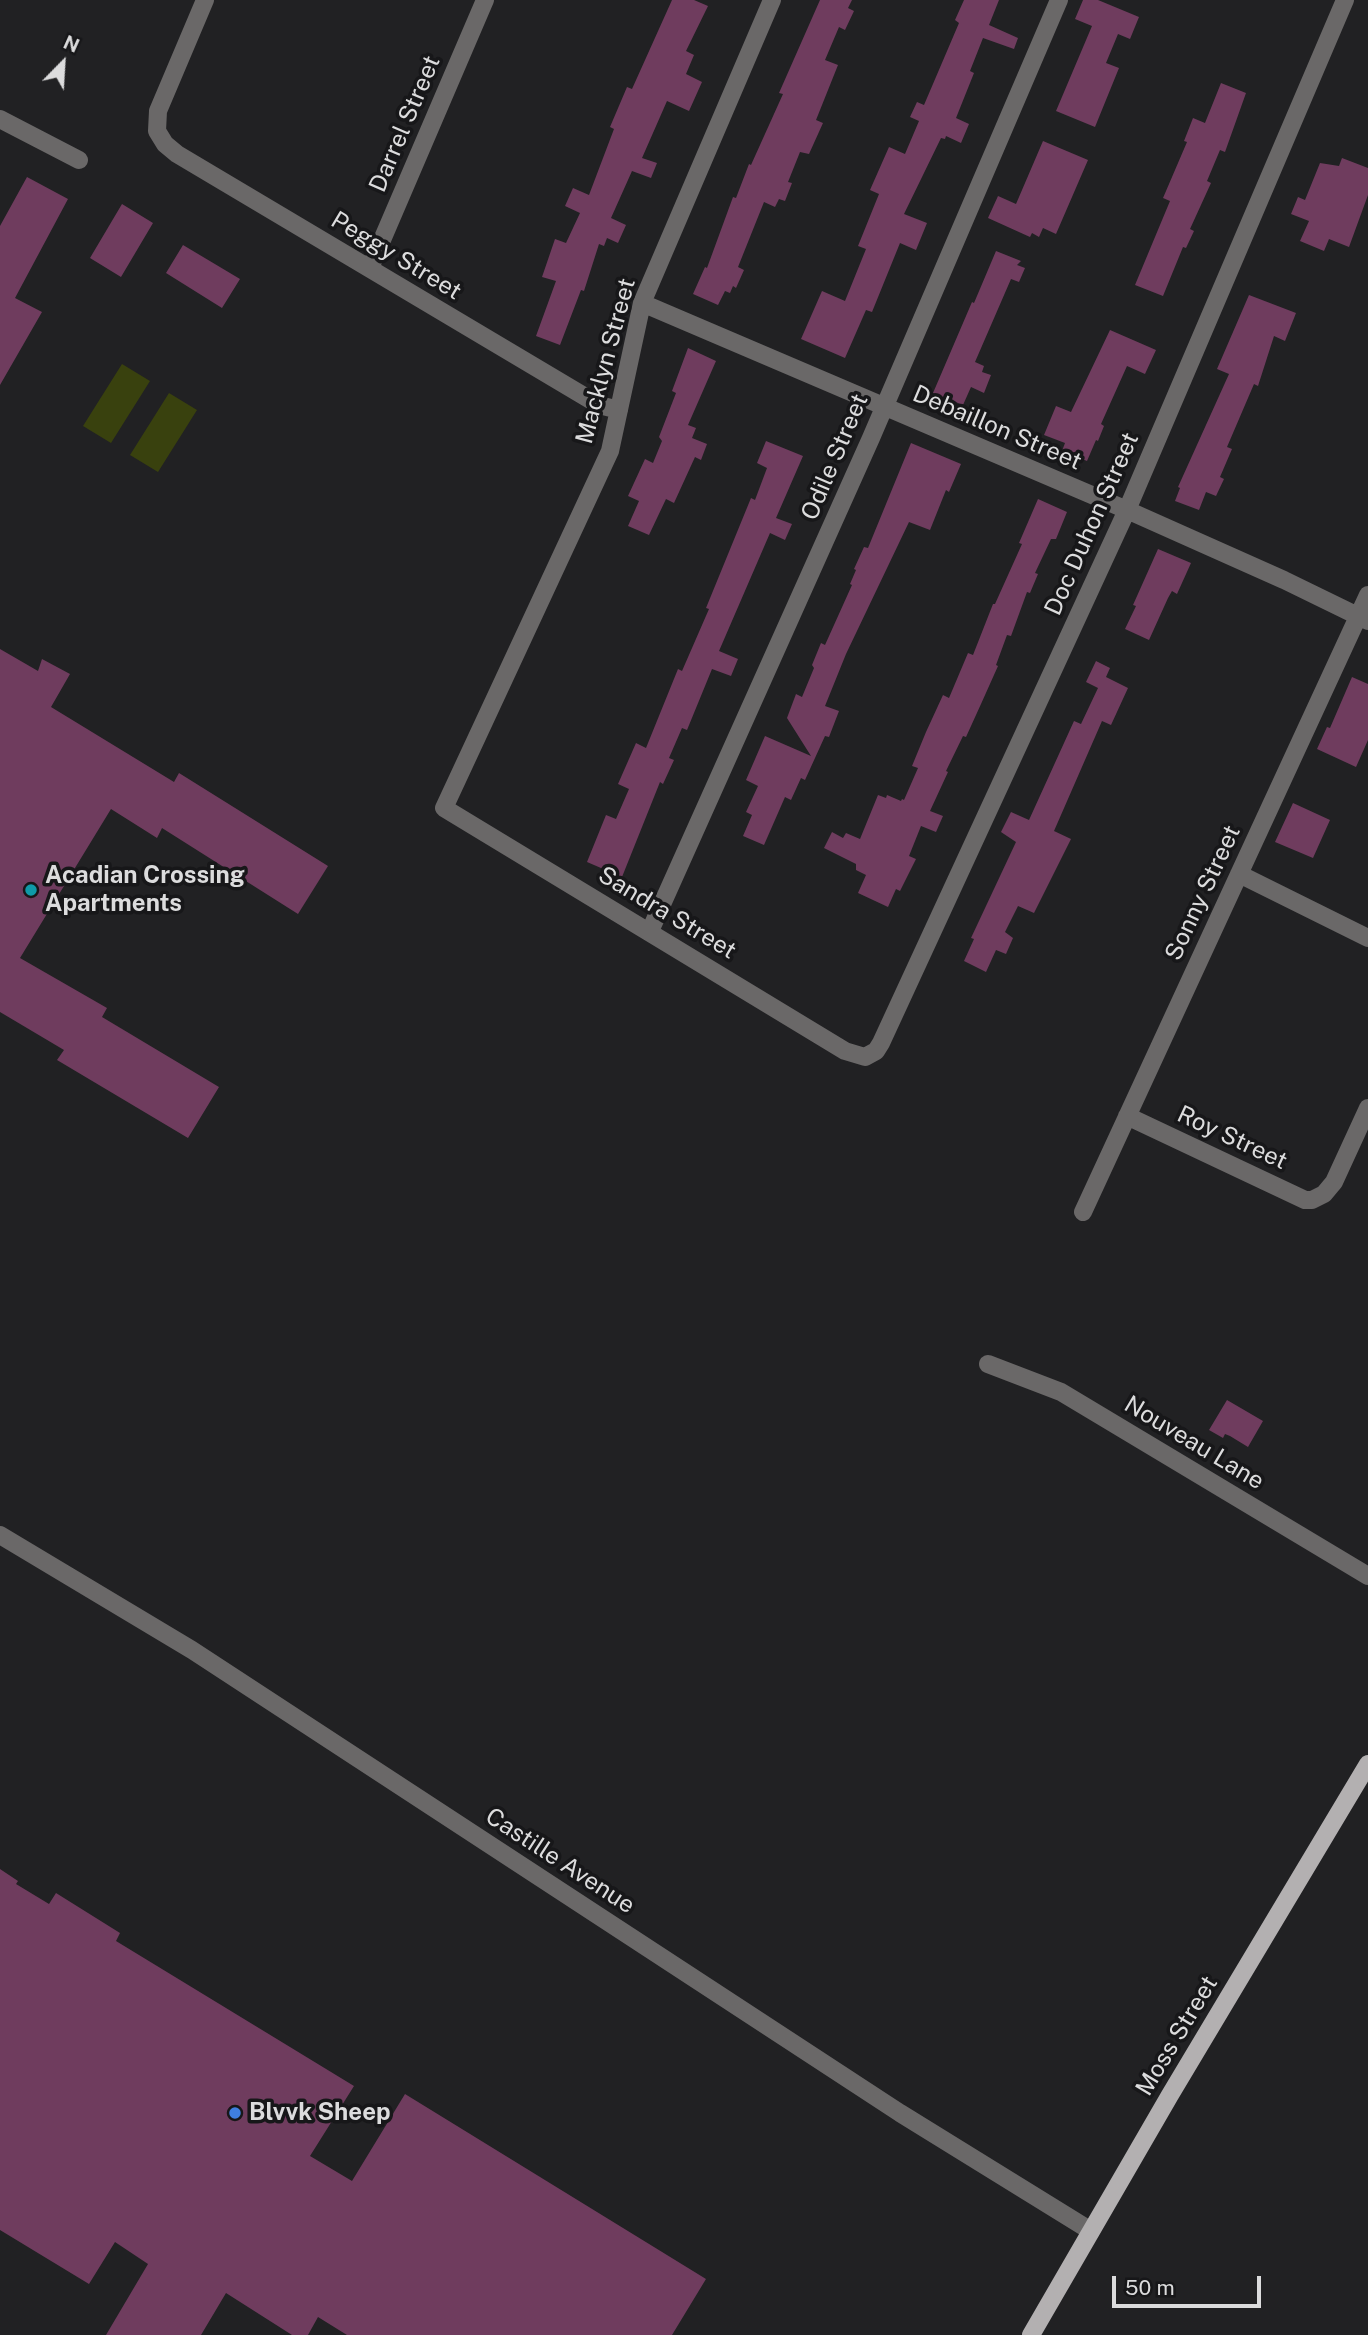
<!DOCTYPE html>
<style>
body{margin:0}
#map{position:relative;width:1368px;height:2335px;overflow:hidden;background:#212123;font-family:"Public Sans",sans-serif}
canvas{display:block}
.north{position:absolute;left:28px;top:28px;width:70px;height:70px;-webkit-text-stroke:5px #171719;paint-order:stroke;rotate:24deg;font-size:19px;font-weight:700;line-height:28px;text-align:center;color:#dcdcdd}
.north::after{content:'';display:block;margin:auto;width:24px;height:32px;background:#dcdcdd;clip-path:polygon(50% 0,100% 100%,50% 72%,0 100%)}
.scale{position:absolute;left:1112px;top:2276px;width:149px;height:32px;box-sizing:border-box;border:4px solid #dcdcdd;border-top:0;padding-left:9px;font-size:21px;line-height:24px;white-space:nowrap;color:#dcdcdd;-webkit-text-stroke:5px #171719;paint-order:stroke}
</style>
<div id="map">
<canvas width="1368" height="2335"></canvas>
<div class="north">N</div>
<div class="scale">50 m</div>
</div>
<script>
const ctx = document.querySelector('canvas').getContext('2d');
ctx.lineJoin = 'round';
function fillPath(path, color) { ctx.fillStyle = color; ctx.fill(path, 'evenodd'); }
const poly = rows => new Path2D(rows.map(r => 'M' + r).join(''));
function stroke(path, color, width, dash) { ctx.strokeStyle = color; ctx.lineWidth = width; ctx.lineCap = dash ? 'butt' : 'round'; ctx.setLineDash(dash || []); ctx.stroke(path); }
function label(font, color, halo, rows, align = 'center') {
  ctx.font = font + ' "Public Sans",sans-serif'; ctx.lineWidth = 7; ctx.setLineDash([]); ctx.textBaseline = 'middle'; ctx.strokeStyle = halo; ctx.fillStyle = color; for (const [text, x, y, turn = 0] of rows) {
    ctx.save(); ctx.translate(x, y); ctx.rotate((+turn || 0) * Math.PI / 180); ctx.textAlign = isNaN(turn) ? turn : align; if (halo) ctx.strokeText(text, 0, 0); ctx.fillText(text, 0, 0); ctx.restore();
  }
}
fillPath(poly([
 [122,364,150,381,111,443,83,426],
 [169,393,197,410,158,472,130,455]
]), '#39410e');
fillPath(poly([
 [672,0,694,0,708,6,686,51,694,55,686,74,702,82,689,111,667,101,642,158,657,163,651,178,632,171,611,218,626,225,618,243,607,238,604,246,599,244,584,291,581,290,560,345,536,336,556,281,542,277,555,239,566,243,580,213,565,206,573,188,589,195,614,129,610,127,627,87,632,89],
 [820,0,852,0,848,8,854,11,845,30,839,27,825,60,838,65,816,120,823,123,809,154,800,152,788,182,792,183,785,201,779,199,775,207,764,202,738,267,744,270,736,288,733,286,730,293,725,291,718,305,693,294,705,267,707,268,733,197,736,198,749,164,751,165,783,94,779,93],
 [964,0,999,0,989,25,1018,38,1014,49,983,38,970,71,974,73,956,118,969,124,961,143,946,136,945,139,941,138,904,214,927,223,916,250,900,243,872,312,866,310,845,358,801,339,822,291,845,301,866,249,858,246,879,194,870,190,889,147,905,154,919,121,910,117,917,102,924,105,959,23,955,20],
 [1083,0,1098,0,1139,17,1130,39,1118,34,1106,63,1119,68,1095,127,1056,111,1092,26,1075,19],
 [1221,83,1246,93,1225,152,1220,150,1207,181,1211,183,1190,229,1194,231,1186,248,1183,247,1163,296,1135,285,1170,201,1163,198,1187,142,1184,141,1193,118,1205,123],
 [1043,141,1088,160,1056,234,1043,228,1039,237,1032,233,1030,237,988,218,998,196,1016,204],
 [1342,158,1368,168,1368,195,1349,247,1329,239,1324,251,1300,241,1309,221,1291,214,1298,197,1305,200,1320,163,1339,166],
 [27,177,68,199,15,298,42,312,0,385,0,226],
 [122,204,153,223,121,277,90,258],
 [183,245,240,279,222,308,166,273],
 [996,251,1021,261,1017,265,1025,268,1019,282,1011,279,975,362,984,366,982,372,991,375,984,393,971,387,963,405,933,393,972,302,974,303],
 [1249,295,1296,313,1285,341,1274,336,1258,386,1254,384,1227,447,1232,449,1220,477,1224,479,1216,496,1206,492,1199,510,1175,501,1180,488,1178,487,1229,374,1217,369],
 [1110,330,1156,350,1145,374,1127,366,1101,424,1104,426,1098,441,1096,440,1087,461,1062,451,1065,443,1044,435,1056,406,1071,412],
 [688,348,716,361,688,425,696,428,692,438,707,444,701,460,695,457,674,503,666,499,649,535,628,526,639,501,628,496,645,459,653,463,662,441,659,437,676,393,672,391],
 [766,441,803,456,776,518,792,524,785,540,770,533,719,651,738,659,731,676,712,669,687,730,682,728,669,758,674,760,663,784,660,782,622,877,587,862,606,815,616,819,629,789,618,784,636,743,646,748,678,669,682,671,709,609,706,608,751,498,755,500,767,468,757,463],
 [911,443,961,464,949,492,946,490,930,530,909,522,846,654,825,706,839,711,829,737,825,736,805,780,801,778,791,800,785,797,764,845,743,836,752,815,746,812,758,786,746,780,765,736,811,756,787,718,796,694,802,697,814,668,812,665,821,643,825,645,852,585,850,584,856,570,854,569,864,547,868,548],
 [1038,499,1067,512,1056,539,1051,539,1035,573,1038,574,1030,593,1027,592,1011,636,1007,635,996,665,998,666,981,704,966,737,963,736,946,771,948,772,930,811,943,816,936,832,921,826,909,856,916,859,900,891,896,889,888,907,858,893,866,875,856,870,856,864,824,848,832,832,843,838,846,833,860,839,878,795,886,798,887,795,901,801,902,799,904,800,918,768,912,766,926,732,943,695,949,698,968,653,973,655,993,604,995,604,1022,544,1019,543],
 [1158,549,1191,563,1177,594,1172,591,1168,598,1149,640,1125,629,1136,606,1133,605],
 [0,649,38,671,42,659,70,674,51,707,174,782,179,773,328,866,298,914,162,828,157,838,111,809,20,958,107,1008,102,1017,219,1087,188,1138,57,1060,64,1050,0,1012],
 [1096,661,1110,668,1106,677,1128,688,1111,725,1102,721,1054,831,1071,839,1034,913,1018,906,1005,932,1013,938,1006,954,996,950,986,972,964,961,974,939,971,938,1016,842,1001,832,1011,812,1029,820,1074,721,1081,724,1098,688,1086,682],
 [1352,677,1368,684,1368,740,1356,767,1317,749,1327,727,1330,728],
 [1293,803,1330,820,1313,858,1275,842],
 [1227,1400,1263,1421,1248,1447,1230,1436,1225,1434,1223,1438,1209,1430],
 [0,1869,18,1881,16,1884,49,1904,56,1893,120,1933,116,1941,354,2086,310,2156,352,2181,405,2094,706,2279,672,2335,347,2335,318,2317,308,2335,292,2335,226,2293,201,2335,106,2335,148,2264,115,2242,89,2284,0,2230]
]), '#6f3c5e');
stroke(poly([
 [205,0,158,111,157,131,165,144,177,154,599,405,619,410],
 [772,0,642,303,610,451,444,808,845,1051,865,1057,876,1051,881,1043,1127,510,1345,0],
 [0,119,79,160],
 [370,268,485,0],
 [642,303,1127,510,1284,580,1368,621],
 [1239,874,1368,938],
 [650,931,871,438,1059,0],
 [1127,1116,1305,1200,1312,1200,1324,1194,1334,1182,1368,1108],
 [1083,1212,1368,595],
 [988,1364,1061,1392,1368,1576],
 [0,1535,192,1650,900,2113,1091,2231]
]), '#6a6868', 18);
stroke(poly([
 [1031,2335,1170,2095,1368,1764]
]), '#b3b0b1', 18);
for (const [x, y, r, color] of [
 [31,890,7,"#0f9aa8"],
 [235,2113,7,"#3f7fe0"]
]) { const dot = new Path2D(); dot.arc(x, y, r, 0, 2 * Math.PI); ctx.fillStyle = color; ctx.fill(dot); stroke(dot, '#171719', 2.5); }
label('24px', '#dcdcdd', '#171719', [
 ["Darrel Street",405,124,-67],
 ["Peggy Street",396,256,31],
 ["Macklyn Street",606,361,-75],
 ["Debaillon Street",997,428,23],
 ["Odile Street",835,457,-67],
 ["Doc Duhon Street",1092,524,-66],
 ["Sonny Street",1203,893,-65],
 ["Sandra Street",667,913,31],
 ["Roy Street",1232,1138,25],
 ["Nouveau Lane",1194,1443,31],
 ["Castille Avenue",560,1861,33],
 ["Moss Street",1177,2036,-59]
]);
label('bold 24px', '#dcdcdd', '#171719', [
 ["Acadian Crossing",45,876],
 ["Apartments",45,904],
 ["Blvvk Sheep",249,2113]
], 'left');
</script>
